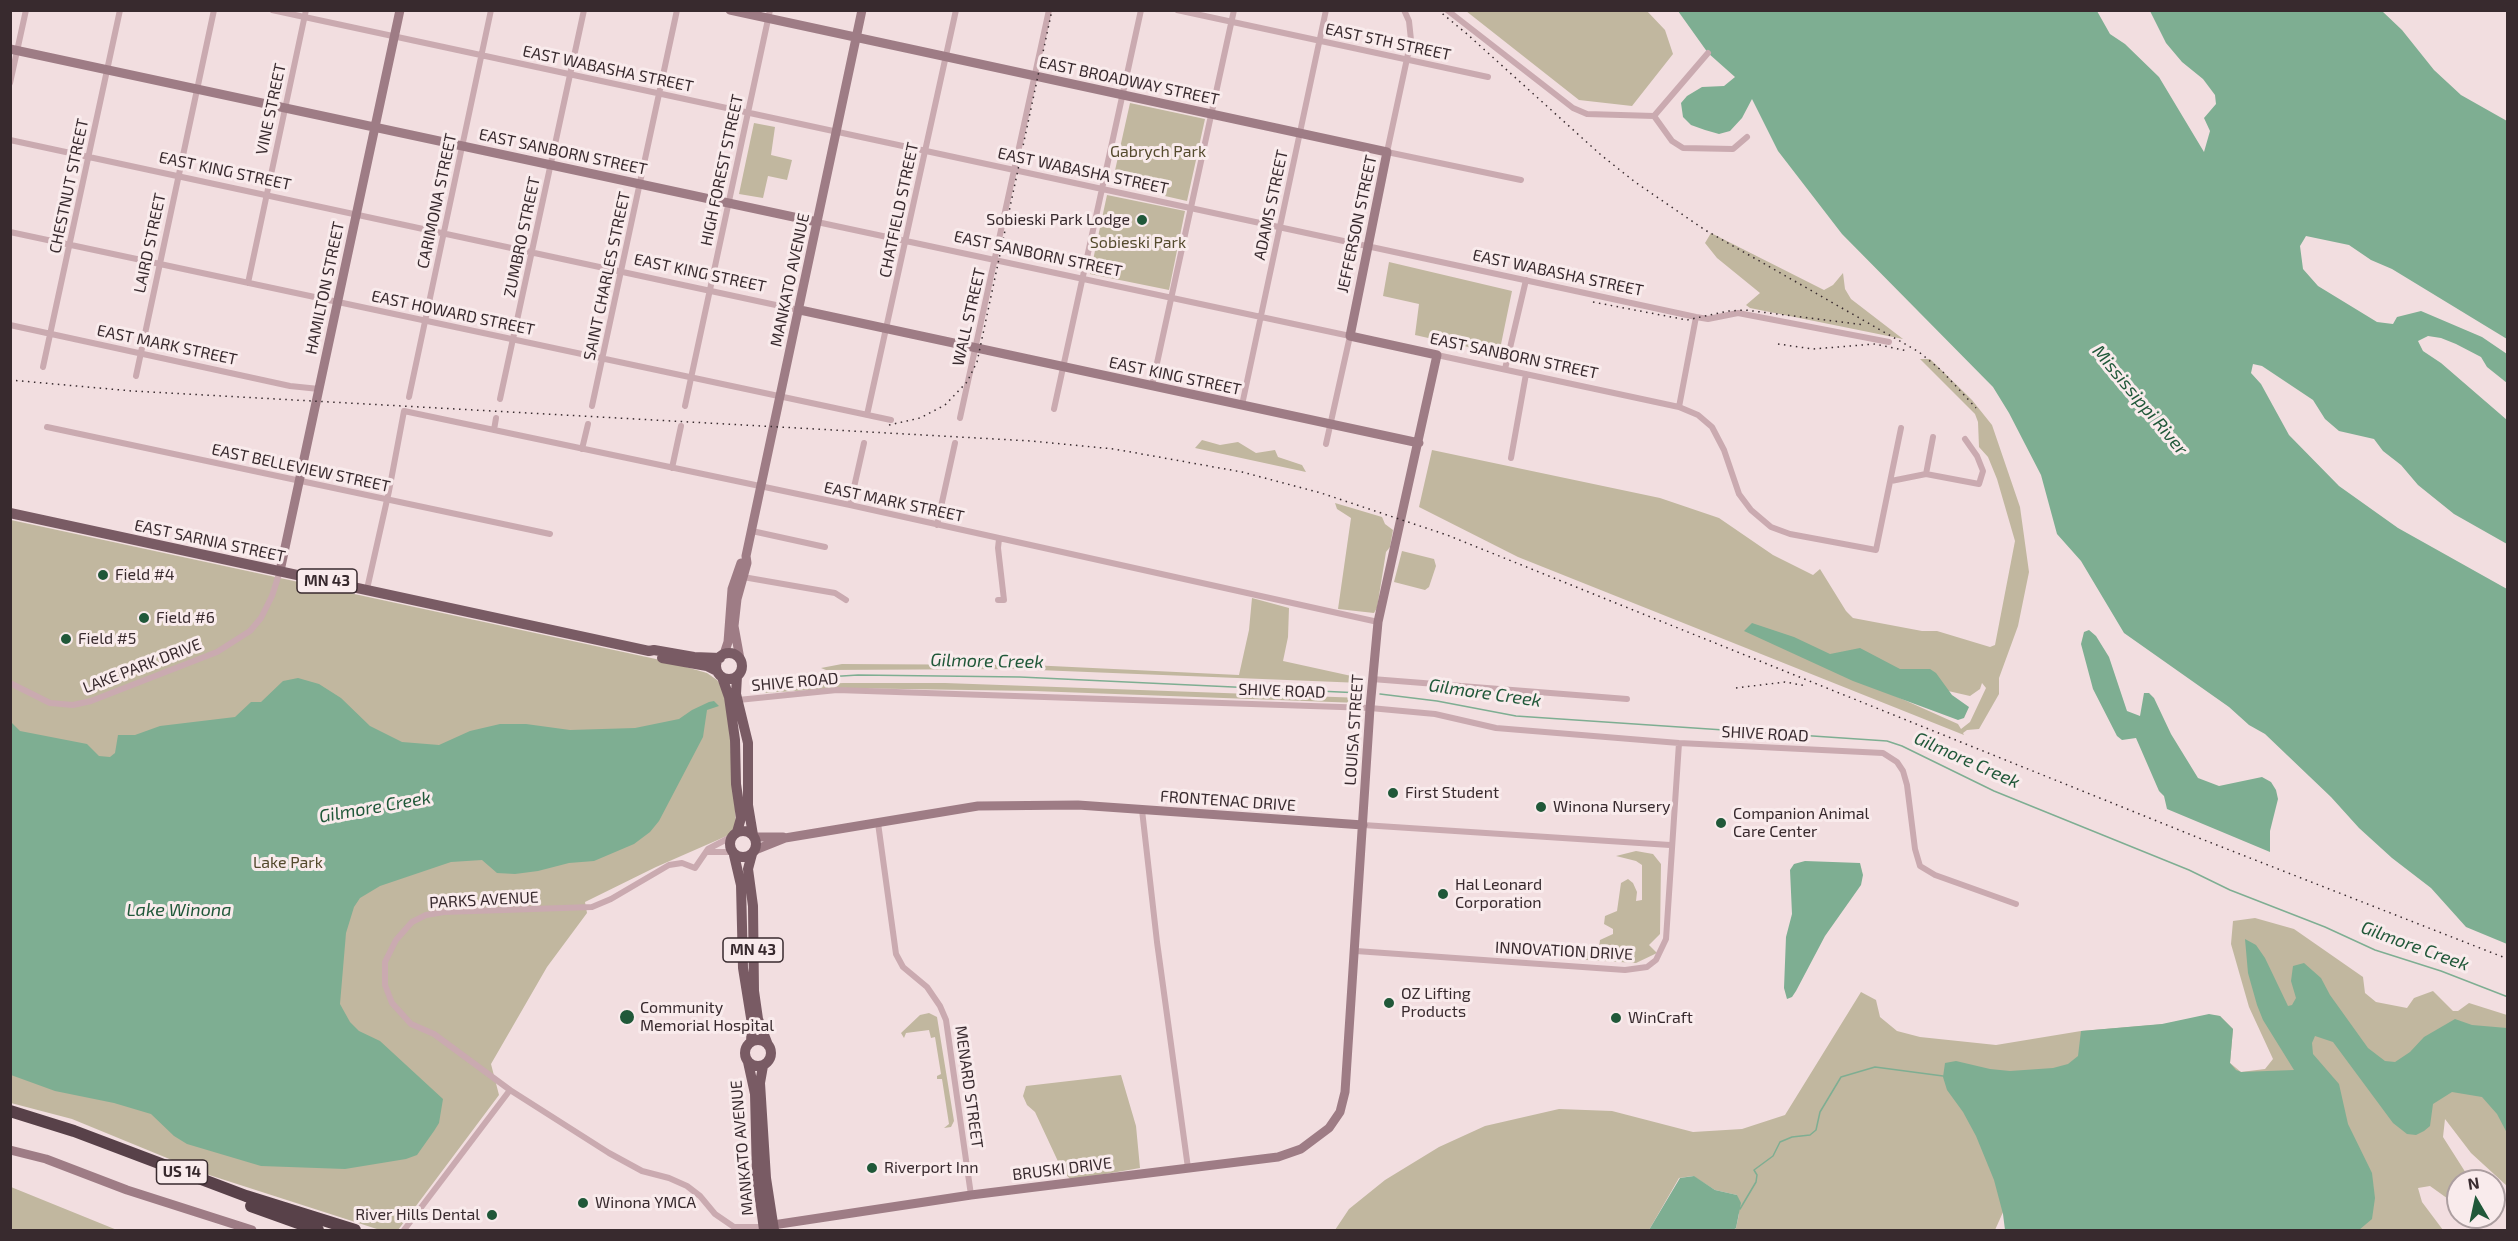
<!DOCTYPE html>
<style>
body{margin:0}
#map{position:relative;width:2518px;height:1241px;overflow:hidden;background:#f2dee0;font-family:"Exo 2",sans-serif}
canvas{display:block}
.frame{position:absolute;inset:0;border:12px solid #382a2e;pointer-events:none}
.north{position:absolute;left:2446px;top:1169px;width:60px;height:60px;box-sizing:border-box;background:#f9ebec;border:2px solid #ac9ea0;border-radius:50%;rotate:351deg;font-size:16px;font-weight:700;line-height:24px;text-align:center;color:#382a2e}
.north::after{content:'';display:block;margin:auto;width:21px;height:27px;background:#205839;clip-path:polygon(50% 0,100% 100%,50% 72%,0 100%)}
</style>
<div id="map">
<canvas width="2518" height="1241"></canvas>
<div class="frame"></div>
<div class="north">N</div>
</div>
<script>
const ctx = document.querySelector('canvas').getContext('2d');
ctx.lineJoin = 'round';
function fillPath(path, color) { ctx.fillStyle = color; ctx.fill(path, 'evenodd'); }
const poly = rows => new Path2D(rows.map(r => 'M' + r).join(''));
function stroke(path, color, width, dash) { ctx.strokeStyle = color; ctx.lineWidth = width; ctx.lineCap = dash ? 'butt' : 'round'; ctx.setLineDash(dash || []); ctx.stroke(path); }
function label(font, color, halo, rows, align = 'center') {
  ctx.font = font + ' "Exo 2",sans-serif'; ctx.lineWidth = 6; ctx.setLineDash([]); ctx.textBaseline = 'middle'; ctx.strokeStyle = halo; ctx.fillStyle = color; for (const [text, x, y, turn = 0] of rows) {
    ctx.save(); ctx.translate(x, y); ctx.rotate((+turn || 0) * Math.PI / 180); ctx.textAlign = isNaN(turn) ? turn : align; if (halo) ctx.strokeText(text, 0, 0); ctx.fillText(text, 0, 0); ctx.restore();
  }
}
fillPath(poly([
 [1466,11,1647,11,1665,30,1673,54,1632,106,1579,100],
 [1130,103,1205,119,1187,201,1112,184],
 [754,123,775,127,771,155,792,160,787,180,768,176,763,198,739,194],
 [1107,195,1185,211,1169,290,1090,274],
 [1711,233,1824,290,1833,285,1843,273,1845,289,1851,299,1903,339,1750,308,1746,305,1760,293,1717,258,1705,243],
 [1389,262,1512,291,1499,354,1415,335,1419,304,1383,296],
 [1920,359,1930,359,1972,400,1992,425,2020,507,2029,572,2018,626,1999,678,1999,694,1979,729,1967,730,1963,733,1964,735,1518,557,1419,507,1432,450,1660,498,1719,518,1773,555,1813,575,1820,569,1846,611,1853,618,1922,631,1937,631,1990,647,1995,645,2015,541,1997,479,1988,457,1979,447,1978,422,1975,414],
 [1817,661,1970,696,1980,689,1982,683,1986,688,1970,722,1961,729,1958,724],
 [1202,440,1220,445,1238,442,1256,453,1275,450,1278,457,1302,465,1306,472,1195,448],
 [1335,503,1382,517,1385,524,1393,530,1390,547,1386,552,1377,608,1374,613,1338,609,1351,518,1337,509],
 [11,520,665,661,707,673,717,680,724,690,728,711,736,822,734,829,729,835,656,867,585,902,587,913,547,967,491,1064,499,1095,398,1230,380,1230,206,1174,72,1119,11,1103],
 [1402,551,1434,559,1436,566,1429,587,1425,590,1394,582],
 [1252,598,1289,608,1288,637,1283,661,1356,677,1362,683,1013,669,826,670,821,668,842,664,1030,665,1239,675,1249,630],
 [843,683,945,683,1363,698,1359,703,1034,691,839,688,764,693,763,688],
 [1636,851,1653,854,1661,864,1660,934,1649,945,1657,953,1636,963,1571,959,1574,951,1584,950,1585,952,1599,947,1600,940,1613,934,1613,929,1604,924,1605,916,1617,911,1621,883,1628,879,1633,883,1637,892,1636,901,1642,900,1642,865,1636,861,1616,856],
 [2255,918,2294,929,2363,977,2365,993,2376,1002,2407,1008,2414,998,2433,991,2453,1011,2458,1011,2469,1003,2507,1015,2507,1186,2471,1153,2445,1119,2443,1137,2471,1181,2458,1181,2458,1206,2430,1186,2418,1188,2422,1202,2443,1230,2144,1230,2008,1201,1995,1230,1733,1230,1736,1228,1739,1214,1737,1195,1715,1190,1693,1176,1679,1178,1649,1230,1335,1230,1349,1209,1385,1180,1439,1147,1485,1126,1559,1109,1612,1111,1693,1132,1742,1129,1785,1115,1861,992,1876,1000,1880,1017,1897,1031,1920,1037,1996,1045,2081,1031,2165,1024,2208,1015,2220,1016,2233,1029,2230,1063,2241,1072,2265,1069,2273,1059,2249,1007,2231,944,2233,921],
 [929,1013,937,1017,954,1121,951,1127,944,1128,949,1124,942,1079,937,1079,937,1076,941,1074,935,1037,931,1038,929,1030,906,1033,904,1038,901,1033,920,1015],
 [1121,1075,1136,1126,1140,1168,1071,1180,1062,1170,1035,1112,1027,1105,1023,1096,1026,1086],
 [10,1187,11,1187,117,1230,11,1230]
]), '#c1b79f');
fillPath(poly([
 [1678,11,2097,11,2110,34,2125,44,2159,77,2204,152,2210,131,2204,118,2216,104,2215,95,2203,79,2182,62,2166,43,2150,11,2382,11,2402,30,2434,70,2461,95,2507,121,2507,339,2392,269,2371,260,2349,245,2306,236,2300,246,2303,269,2318,286,2377,322,2393,324,2397,317,2421,311,2482,337,2507,354,2507,383,2487,367,2481,357,2456,344,2441,338,2428,336,2418,341,2423,351,2441,363,2507,420,2507,544,2454,514,2418,485,2401,465,2383,451,2374,439,2339,431,2325,419,2313,400,2262,366,2253,364,2251,373,2261,384,2289,435,2339,486,2398,528,2507,589,2507,944,2466,927,2431,888,2392,858,2359,828,2331,797,2265,734,2249,725,2229,707,2124,633,2081,561,2057,534,2041,475,2009,413,1993,387,1842,234,1778,151,1752,99,1742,118,1730,131,1719,134,1705,130,1691,125,1683,117,1681,103,1687,96,1702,87,1724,86,1735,77,1708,53],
 [1752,623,1794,637,1830,654,1860,648,1900,669,1930,669,1936,673,1952,695,1969,707,1964,718,1958,720,1853,681,1744,631],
 [2089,630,2096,636,2109,657,2127,711,2140,716,2144,693,2149,693,2154,698,2171,734,2198,778,2219,786,2262,777,2271,782,2276,790,2278,799,2270,831,2270,852,2167,809,2164,796,2159,791,2136,738,2122,740,2117,736,2093,689,2081,644,2084,632],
 [298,678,319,684,341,698,370,726,402,742,439,745,470,731,500,724,526,724,570,730,635,728,679,719,692,710,709,702,714,701,719,706,707,710,703,737,659,821,650,832,634,844,594,861,569,863,538,871,515,874,497,873,482,860,451,862,380,886,360,898,354,907,346,933,340,1004,350,1022,359,1031,380,1041,443,1099,439,1123,434,1131,417,1155,406,1159,345,1169,261,1166,187,1144,174,1136,151,1114,114,1103,55,1091,11,1075,11,722,20,731,87,744,99,756,110,757,115,753,118,735,135,735,160,726,235,717,251,702,261,702,283,681],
 [1805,861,1860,863,1863,875,1861,885,1825,936,1796,991,1792,997,1787,999,1784,988,1786,937,1792,914,1790,870,1794,864],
 [2245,939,2256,945,2265,958,2288,1006,2292,1005,2296,998,2291,981,2293,966,2304,963,2321,978,2330,995,2368,1048,2385,1061,2395,1062,2410,1052,2424,1037,2455,1019,2472,1025,2507,1028,2507,1133,2497,1114,2482,1097,2452,1092,2433,1104,2430,1126,2424,1131,2416,1135,2407,1134,2393,1123,2333,1042,2315,1036,2312,1043,2313,1054,2339,1084,2348,1124,2372,1173,2375,1198,2372,1219,2359,1230,2005,1230,2003,1214,1994,1180,1976,1136,1963,1112,1947,1090,1943,1077,1945,1063,1956,1061,1990,1069,2010,1071,2053,1068,2068,1064,2078,1056,2081,1031,2162,1024,2209,1014,2220,1016,2233,1029,2230,1063,2236,1070,2241,1072,2294,1070,2263,1020,2257,1005,2248,973],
 [1694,1176,1715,1190,1737,1195,1741,1203,1736,1228,1733,1230,1649,1230,1680,1178]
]), '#7eae92');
stroke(poly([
 [757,686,779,680,858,675,1020,677,1361,693],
 [1380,694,1437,701,1516,716,1887,741,1902,746,1994,791,2189,870,2230,890,2325,927,2375,950,2441,971,2508,997],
 [1740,1209,1756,1182,1757,1175,1754,1170,1773,1156,1780,1142,1792,1137,1810,1135,1816,1130,1820,1112,1841,1077,1875,1067,1943,1076]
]), '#7eae92', 1.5);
stroke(poly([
 [272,10,1696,317,1708,319,1738,313,1889,342],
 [1177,10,1488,77],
 [1404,10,1409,21,1411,40,1387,152,1521,180],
 [1447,10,1573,108,1587,114,1654,116,1708,53],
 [10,83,26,10],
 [1654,116,1672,141,1683,148,1733,149,1747,137],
 [10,140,799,310],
 [817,222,1350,336,1326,444],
 [10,232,891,420],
 [248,283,306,10],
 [10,325,290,386,319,389],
 [1437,355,1679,407,1698,415,1712,427,1724,450,1739,494,1751,510,1771,527,1790,534,1876,550,1901,428],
 [43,367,120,10],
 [1505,369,1526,280],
 [136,376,214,10],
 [1152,386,1234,10],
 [409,397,491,10],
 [500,399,584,10],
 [1242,405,1326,10],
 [592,406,677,10],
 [685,406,770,10],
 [1679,407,1696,317],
 [1054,409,1141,10],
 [867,415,956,10],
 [960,418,1049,10],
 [47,427,550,534],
 [494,430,496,418],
 [582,449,588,424],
 [1511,458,1526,374],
 [672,468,681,426],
 [1926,474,1933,437],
 [1891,481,1926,474,1979,484,1983,471,1977,456,1965,439],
 [850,505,864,443],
 [937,525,955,443],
 [752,531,825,547],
 [743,577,835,593,846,600],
 [367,589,389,491,404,411,850,505,1378,622],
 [998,600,1004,600,998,548,999,539],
 [1372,679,1627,699],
 [10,683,50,703,73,705,91,701,217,652,250,631,261,618,272,596,280,571],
 [738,700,837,690,1370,708,1435,714,1496,728,1679,743,1883,753,1897,762,1903,771,1907,785,1915,849,1920,866,1935,875,2016,904],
 [1142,810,1157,942,1188,1168],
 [878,823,896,954,903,967,927,987,940,1006,946,1020,971,1195],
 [1363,825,1670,845],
 [731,837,708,849,695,868,682,863,669,865,611,899,592,907,444,912,426,915,412,922,396,940,385,962,385,985,392,1003,411,1024,434,1034,510,1090,609,1153,642,1171,669,1178,687,1186,700,1196,715,1214,734,1227,764,1227],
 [706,852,732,852],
 [1356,951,1625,970,1647,967,1656,960,1666,939,1679,743],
 [404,1230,510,1090]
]), '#caaab0', 6);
stroke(poly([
 [730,10,1387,152,1350,336,1437,355,1378,622,1370,708,1345,1092,1340,1112,1329,1128,1301,1149,1278,1157,971,1195,773,1225,769,1221],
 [10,49,817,222],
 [800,310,1419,443],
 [280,571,400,10],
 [724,654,728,642,732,589,741,563],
 [740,659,734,626,737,599,747,563,746,556,862,10],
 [754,837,783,837],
 [755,850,785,838,978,806,1078,805,1363,825],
 [10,1150,46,1159,127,1190,252,1230]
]), '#9e7c85', 9);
stroke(poly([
 [10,513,649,651,654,650,694,657,720,658],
 '716 666a13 13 0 1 1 26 0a13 13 0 1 1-26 0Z',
 [662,658,707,666,717,671],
 [737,676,736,694,748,743,748,805,753,835],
 [722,677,729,697,735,740,736,784,741,818,737,832],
 '730 844a13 13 0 1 1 26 0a13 13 0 1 1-26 0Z',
 [752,854,748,869,753,906,754,991,758,1019,768,1045],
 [734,855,741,885,743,968,752,1024,751,1042],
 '745 1053a13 13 0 1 1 26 0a13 13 0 1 1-26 0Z',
 [748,1062,755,1094,757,1176,764,1230],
 [763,1066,760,1083,766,1178,774,1230]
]), '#795b64', 10);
stroke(poly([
 [10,1111,74,1131,246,1196,355,1230],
 [251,1206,318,1230]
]), '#584149', 12);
stroke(poly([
 [1438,10,1467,34,1601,155,1635,182,1705,230,1919,352,1942,371,1976,408],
 [1593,302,1687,320,1728,311,1745,310,1865,325],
 [1778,344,1813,349,1875,344,1908,351],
 [10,380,132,391,1031,441,1114,449,1242,472,1321,493,1447,535,2204,840,2508,959],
 [889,425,920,418,945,405,967,382,977,362,1052,10],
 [1736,688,1785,682,1807,686]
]), '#382a2e', 1.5, [1.5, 4.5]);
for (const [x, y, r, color] of [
 [1142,220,6,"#205839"],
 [103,575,6,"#205839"],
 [144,618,6,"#205839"],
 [66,639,6,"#205839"],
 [1393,793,6,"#205839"],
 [1541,807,6,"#205839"],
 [1721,823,6,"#205839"],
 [1443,894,6,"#205839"],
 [1389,1003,6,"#205839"],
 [627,1017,8,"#205839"],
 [1616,1018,6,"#205839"],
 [872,1168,6,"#205839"],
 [583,1203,6,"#205839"],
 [492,1215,6,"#205839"]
]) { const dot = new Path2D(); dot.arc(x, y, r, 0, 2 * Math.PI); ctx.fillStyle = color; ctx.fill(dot); stroke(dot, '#f9ebec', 2); }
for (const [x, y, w] of [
 [327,581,60],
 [753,950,60],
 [182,1172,51]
]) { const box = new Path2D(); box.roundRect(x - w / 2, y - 12, w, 24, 4.5); ctx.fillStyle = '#f9ebec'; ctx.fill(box); stroke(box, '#382a2e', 1.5); }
label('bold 15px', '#382a2e', null, [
 ["MN 43",327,581],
 ["MN 43",753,950],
 ["US 14",182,1172]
]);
label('16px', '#382a2e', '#f9ebec', [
 ["EAST 5TH STREET",1388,42,12],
 ["EAST WABASHA STREET",608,69,12],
 ["EAST BROADWAY STREET",1129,81,12],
 ["VINE STREET",271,109,-78],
 ["EAST SANBORN STREET",563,152,12],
 ["HIGH FOREST STREET",722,170,-78],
 ["EAST KING STREET",225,171,12],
 ["EAST WABASHA STREET",1083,171,12],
 ["CHESTNUT STREET",69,186,-78],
 ["CARIMONA STREET",437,201,-78],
 ["ADAMS STREET",1271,205,-78],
 ["CHATFIELD STREET",899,210,-78],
 ["JEFFERSON STREET",1357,224,-78],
 ["ZUMBRO STREET",522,237,-78],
 ["LAIRD STREET",150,243,-78],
 ["EAST SANBORN STREET",1038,254,12],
 ["EAST KING STREET",700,273,12],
 ["EAST WABASHA STREET",1558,273,12],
 ["SAINT CHARLES STREET",607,276,-78],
 ["MANKATO AVENUE",790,280,-78],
 ["HAMILTON STREET",325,288,-78],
 ["EAST HOWARD STREET",453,313,12],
 ["WALL STREET",969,317,-77],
 ["EAST MARK STREET",167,345,12],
 ["EAST SANBORN STREET",1514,356,12],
 ["EAST KING STREET",1175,376,12],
 ["EAST BELLEVIEW STREET",301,468,12],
 ["EAST MARK STREET",894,502,12],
 ["EAST SARNIA STREET",210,541,12],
 ["LAKE PARK DRIVE",142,666,-21],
 ["SHIVE ROAD",795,682,-5],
 ["SHIVE ROAD",1282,691,2],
 ["LOUISA STREET",1354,730,-86],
 ["SHIVE ROAD",1765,734,3],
 ["FRONTENAC DRIVE",1228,801,4],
 ["PARKS AVENUE",484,900,-3],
 ["INNOVATION DRIVE",1564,951,3],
 ["MENARD STREET",969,1087,82],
 ["MANKATO AVENUE",742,1148,-95],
 ["BRUSKI DRIVE",1062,1169,-7]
]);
label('16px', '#554b2e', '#f9ebec', [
 ["Gabrych Park",1158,152],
 ["Sobieski Park",1138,243],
 ["Lake Park",288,863]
]);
label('16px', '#382a2e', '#f9ebec', [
 ["Sobieski Park Lodge",1130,220,"right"],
 ["Field #4",115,575],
 ["Field #6",156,618],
 ["Field #5",78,639],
 ["First Student",1405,793],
 ["Winona Nursery",1553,807],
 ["Companion Animal",1733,814],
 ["Care Center",1733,832],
 ["Hal Leonard",1455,885],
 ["Corporation",1455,903],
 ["OZ Lifting",1401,994],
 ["Products",1401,1012],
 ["Community",640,1008],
 ["Memorial Hospital",640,1026],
 ["WinCraft",1628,1018],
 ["Riverport Inn",884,1168],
 ["Winona YMCA",595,1203],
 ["River Hills Dental",480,1215,"right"]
], 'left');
label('italic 18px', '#205839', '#f9ebec', [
 ["Mississippi River",2140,400,50],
 ["Gilmore Creek",987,661,1],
 ["Gilmore Creek",1485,693,8],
 ["Gilmore Creek",1967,760,24],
 ["Gilmore Creek",375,807,-10],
 ["Lake Winona",179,910],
 ["Gilmore Creek",2415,946,20]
]);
</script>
